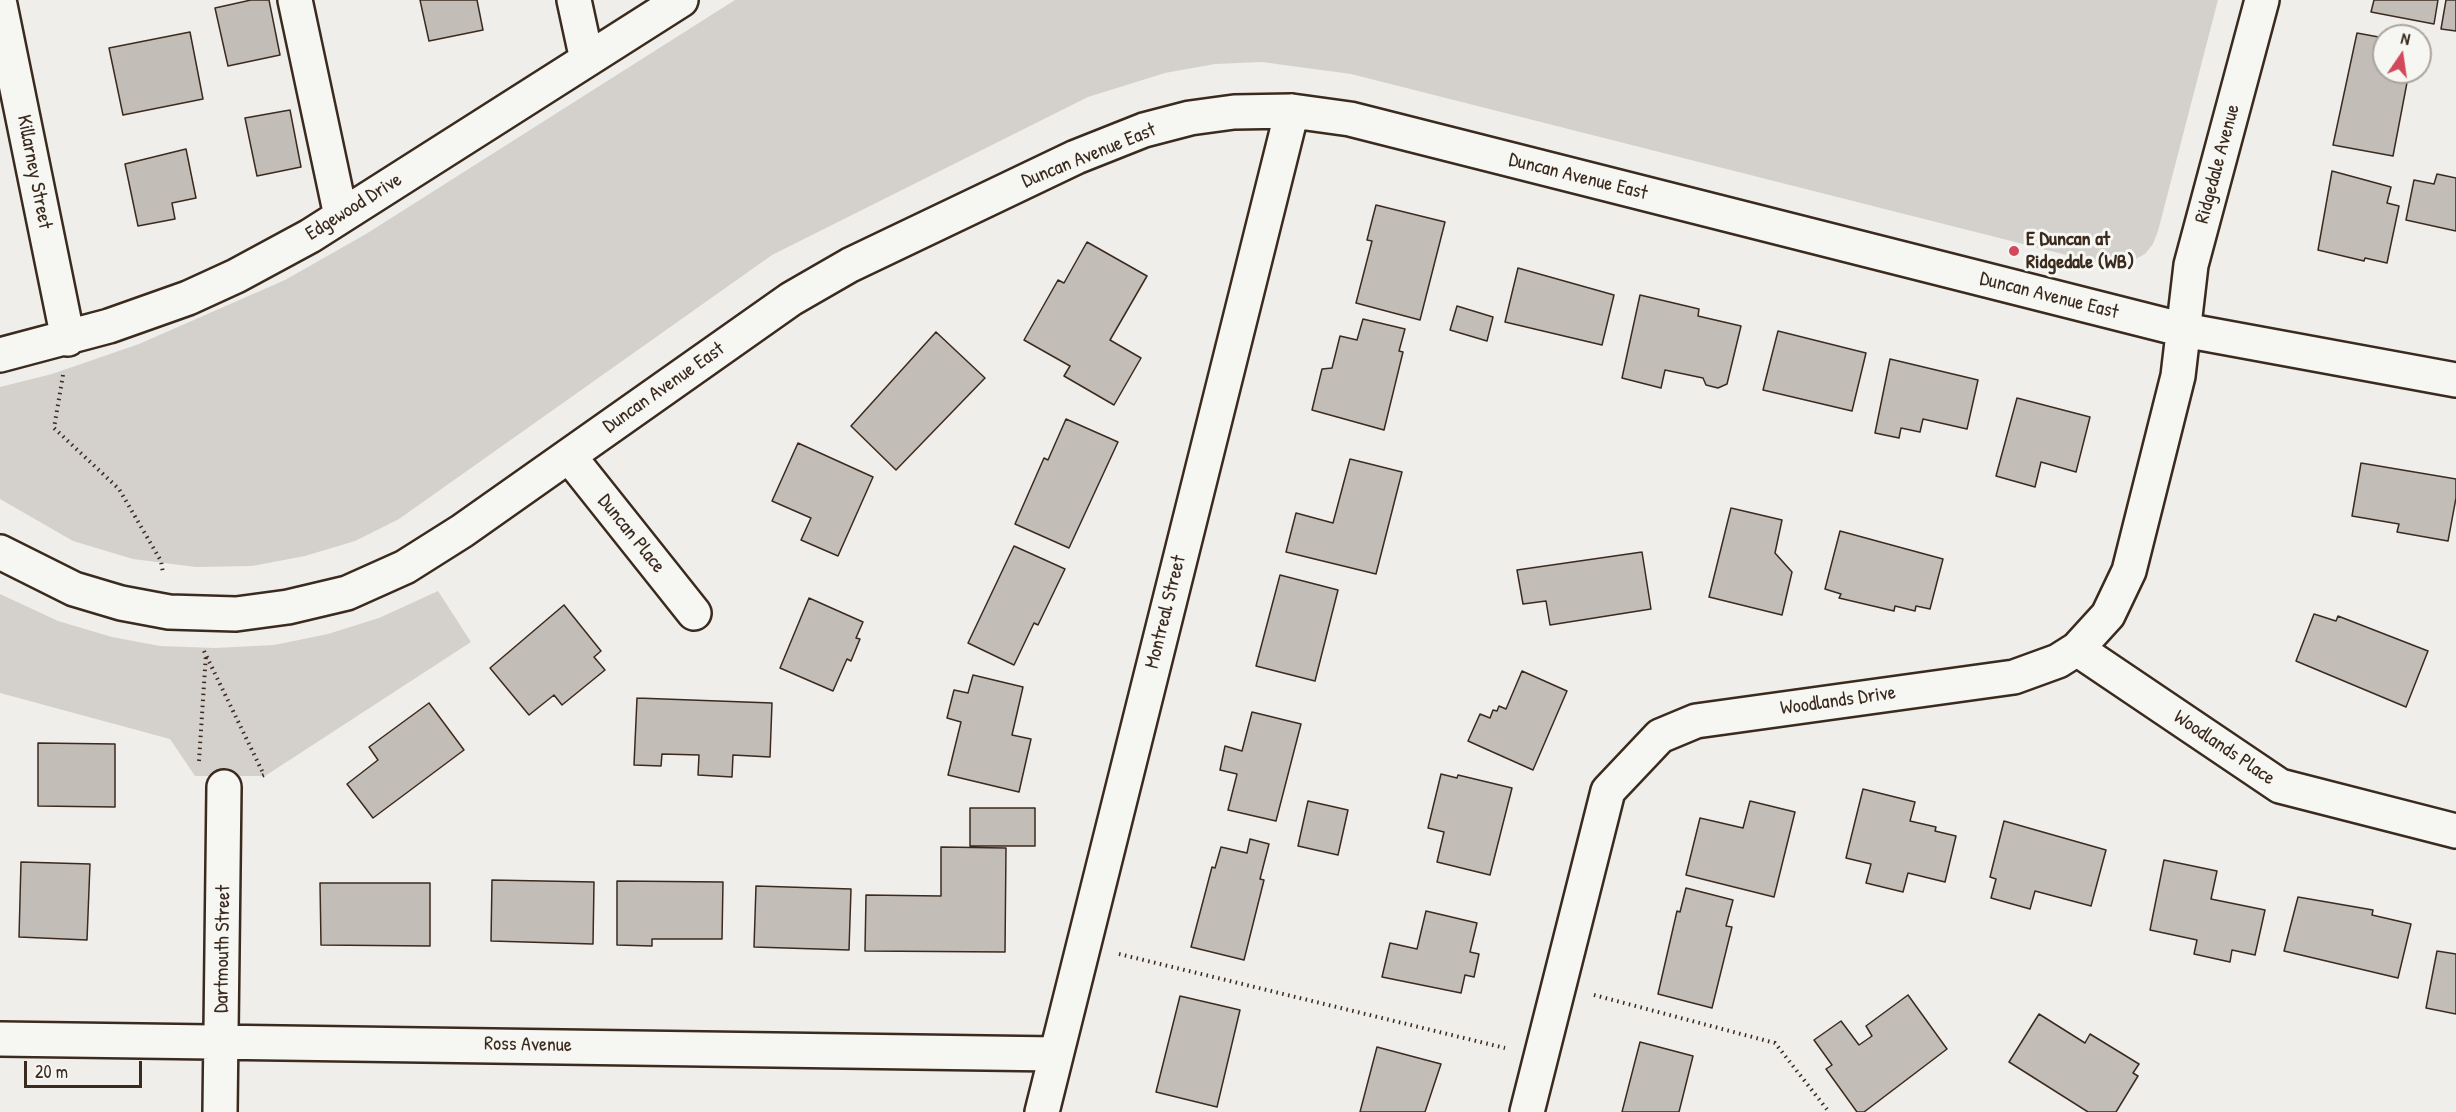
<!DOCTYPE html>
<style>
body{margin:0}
#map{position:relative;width:2456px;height:1112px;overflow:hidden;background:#efeeea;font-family:"Patrick Hand",sans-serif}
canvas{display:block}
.north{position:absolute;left:2372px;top:24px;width:60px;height:60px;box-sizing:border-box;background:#f6f6f2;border:2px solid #aba49d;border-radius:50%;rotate:13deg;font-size:16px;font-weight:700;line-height:24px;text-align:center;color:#3b2a1e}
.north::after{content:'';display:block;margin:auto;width:21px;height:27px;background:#d1495b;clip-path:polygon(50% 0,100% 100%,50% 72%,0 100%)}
.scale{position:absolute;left:24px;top:1061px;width:118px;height:27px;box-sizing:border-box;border:3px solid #3b2a1e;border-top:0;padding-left:8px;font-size:18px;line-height:21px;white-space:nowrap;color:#3b2a1e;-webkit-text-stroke:4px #f6f6f2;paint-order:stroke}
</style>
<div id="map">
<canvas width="2456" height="1112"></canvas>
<div class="north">N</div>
<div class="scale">20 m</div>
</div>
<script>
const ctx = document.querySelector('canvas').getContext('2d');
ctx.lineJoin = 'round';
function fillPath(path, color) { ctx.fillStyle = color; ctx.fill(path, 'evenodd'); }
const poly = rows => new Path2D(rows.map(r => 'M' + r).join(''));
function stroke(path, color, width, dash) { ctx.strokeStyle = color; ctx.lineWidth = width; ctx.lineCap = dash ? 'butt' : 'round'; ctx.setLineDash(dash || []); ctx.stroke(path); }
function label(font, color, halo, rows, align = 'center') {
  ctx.font = font + ' "Patrick Hand",sans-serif'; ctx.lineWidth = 6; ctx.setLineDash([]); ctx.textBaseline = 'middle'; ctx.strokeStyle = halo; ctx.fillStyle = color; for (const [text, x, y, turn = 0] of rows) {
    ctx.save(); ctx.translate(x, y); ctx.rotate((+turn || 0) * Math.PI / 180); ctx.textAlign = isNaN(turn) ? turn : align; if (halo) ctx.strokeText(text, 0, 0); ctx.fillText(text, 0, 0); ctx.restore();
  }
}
fillPath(poly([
 [735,0,2218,0,2158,231,2153,244,2145,254,2124,265,2110,266,1351,74,1262,62,1215,64,1165,73,1088,97,772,255,399,519,355,541,305,556,252,566,196,567,133,559,73,541,0,499,0,387,52,374,139,344,285,280,366,234],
 [438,591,471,642,265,776,195,776,170,739,0,693,0,594,58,621,112,637,160,646,215,648,274,645,328,634,379,618]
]), '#d4d1cc');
const building = poly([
 [251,0,269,0,280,55,228,66,215,8,251,0],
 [420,0,477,0,483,30,429,41,420,0],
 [2374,0,2438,0,2434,24,2371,12,2374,0],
 [2446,0,2456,0,2456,31,2441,29,2446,0],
 [190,32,203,99,123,115,109,48,190,32],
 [2357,33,2384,38,2384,72,2409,72,2393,156,2333,145,2357,33],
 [290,110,301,167,257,176,245,118,290,110],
 [186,149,196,198,172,203,175,219,138,226,125,164,186,149],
 [2332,171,2391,187,2387,203,2399,206,2387,263,2365,258,2364,261,2318,250,2332,171],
 [2437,174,2456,178,2456,231,2406,220,2414,180,2434,184,2437,174],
 [1376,205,1445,222,1420,320,1356,303,1372,241,1367,240,1376,205],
 [1087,242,1147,276,1110,340,1141,358,1114,405,1064,376,1070,366,1024,340,1058,280,1064,283,1087,242],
 [1518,268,1614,295,1602,345,1505,322,1518,268],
 [1640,295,1699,309,1698,316,1741,326,1727,384,1718,388,1706,385,1703,378,1665,370,1661,388,1622,378,1640,295],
 [1457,306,1493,317,1487,341,1450,330,1457,306],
 [1363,319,1405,329,1399,351,1403,352,1384,430,1312,410,1322,369,1332,368,1340,336,1357,340,1363,319],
 [1778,331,1866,353,1852,411,1763,390,1778,331],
 [936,332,985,378,896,470,851,426,936,332],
 [1890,359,1978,380,1967,429,1923,419,1920,432,1901,428,1899,438,1875,433,1890,359],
 [2017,398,2090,417,2076,472,2041,462,2035,487,1996,476,2017,398],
 [1066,419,1118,442,1069,548,1015,524,1044,458,1048,460,1066,419],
 [798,443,873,477,838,556,801,540,811,518,772,501,798,443],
 [1350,459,1402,472,1376,574,1286,552,1296,513,1333,523,1350,459],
 [2361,463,2456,479,2456,498,2448,541,2397,532,2399,524,2352,516,2361,463],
 [1731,508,1782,520,1775,553,1792,572,1782,615,1709,597,1731,508],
 [1840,531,1943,559,1930,609,1916,606,1915,611,1895,606,1894,611,1839,598,1841,594,1825,589,1840,531],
 [1014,546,1065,569,1038,625,1034,623,1014,665,968,643,1014,546],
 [1642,552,1651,609,1550,625,1546,601,1523,604,1517,570,1642,552],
 [1280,575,1338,590,1315,681,1256,666,1280,575],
 [809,598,863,622,856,638,860,639,851,661,847,659,833,691,780,668,809,598],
 [564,605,601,651,594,657,605,670,562,705,554,695,529,715,490,668,564,605],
 [2314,614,2336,621,2338,616,2428,651,2406,707,2296,661,2314,614],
 [1522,671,1567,691,1533,770,1468,741,1480,714,1490,718,1493,710,1497,711,1499,706,1506,709,1522,671],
 [973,675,1023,687,1012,735,1031,739,1019,792,948,775,961,722,947,718,954,690,968,693,973,675],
 [637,698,772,703,770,757,733,755,732,777,698,775,699,755,662,754,661,766,634,765,637,698],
 [429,703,464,750,373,818,347,784,378,760,369,747,429,703],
 [1252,712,1301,724,1276,821,1228,810,1237,774,1220,770,1225,746,1242,751,1252,712],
 [38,743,115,744,115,807,38,806,38,743],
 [1441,774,1457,778,1458,775,1512,788,1490,875,1437,862,1444,832,1428,828,1441,774],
 [1863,789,1915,802,1910,821,1936,827,1935,831,1956,836,1945,882,1908,873,1903,892,1866,883,1871,864,1846,858,1863,789],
 [1308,801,1348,810,1338,855,1298,846,1308,801],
 [1750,801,1795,812,1774,897,1686,875,1700,818,1743,828,1750,801],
 [970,808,1035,808,1035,846,970,846,970,808],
 [2004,821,2106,850,2091,906,2035,891,2030,909,1991,898,1996,879,1990,877,2004,821],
 [1250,839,1269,844,1260,879,1264,880,1244,960,1191,947,1212,867,1215,868,1221,847,1247,853,1250,839],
 [941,847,1006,848,1005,952,865,951,866,895,941,896,941,847],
 [2164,860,2217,871,2211,899,2265,910,2255,955,2232,950,2230,962,2194,954,2197,940,2150,930,2164,860],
 [21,862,90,864,87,940,19,937,21,862],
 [492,880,594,882,593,944,491,941,492,880],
 [617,881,723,882,722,939,652,939,652,946,617,945,617,881],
 [320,883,430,883,430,946,321,945,320,883],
 [756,886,851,889,849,950,754,947,756,886],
 [1686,888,1733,900,1726,926,1732,927,1712,1008,1658,994,1677,911,1680,912,1686,888],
 [2298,897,2373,910,2372,915,2411,924,2398,978,2284,951,2298,897],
 [1426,911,1477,923,1470,952,1479,954,1474,977,1465,975,1461,993,1382,977,1390,943,1417,949,1426,911],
 [2437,951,2456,954,2456,1014,2426,1008,2437,951],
 [1908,995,1947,1049,1864,1112,1857,1112,1826,1069,1832,1065,1814,1040,1841,1021,1859,1045,1872,1036,1866,1026,1908,995],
 [1180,996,1240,1010,1217,1107,1156,1092,1180,996],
 [2039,1014,2085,1043,2090,1034,2139,1064,2133,1073,2138,1076,2116,1112,2088,1112,2009,1062,2039,1014],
 [1640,1042,1693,1056,1679,1112,1622,1112,1640,1042],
 [1377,1047,1441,1064,1425,1112,1360,1112,1377,1047]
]);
fillPath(building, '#c2bdb7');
stroke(building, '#3b2a1e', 1.5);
const minor = poly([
 [295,0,341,216],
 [574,0,587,60],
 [0,5,68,339],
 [0,355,109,326,188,298,236,276,310,236,681,0],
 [569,456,694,613],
 [0,552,74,589,121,603,169,612,236,614,288,607,347,593,405,567,462,531,791,299,850,265,1076,157,1144,130,1190,118,1234,112,1292,111,1350,119,2184,330,2456,380],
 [2077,649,2280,786,2456,831],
 [0,1039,1056,1054],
 [220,1112,224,787],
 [1042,1112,1292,111],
 [1527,1112,1608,791,1660,736,1696,721,2014,677,2058,661,2077,649,2108,615,2129,571,2178,376,2191,265,2262,0]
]);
stroke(minor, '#3b2a1e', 38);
stroke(poly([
 [63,375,54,428,119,489,161,561,163,573],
 [204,651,264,775,259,777],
 [199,761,206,654],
 [1119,954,1505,1048],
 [1594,995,1775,1043,1829,1112]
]), '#3b2a1e', 4, [1.5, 4.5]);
stroke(minor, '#f6f6f2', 33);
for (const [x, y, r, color] of [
 [2014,251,6,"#d1495b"]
]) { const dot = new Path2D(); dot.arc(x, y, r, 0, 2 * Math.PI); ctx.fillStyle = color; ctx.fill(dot); stroke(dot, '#f6f6f2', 2); }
label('20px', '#3b2a1e', '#f6f6f2', [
 ["Duncan Avenue East",1089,156,-22],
 ["Ridgedale Avenue",2218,164,-75],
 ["Killarney Street",34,172,79],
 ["Duncan Avenue East",1578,177,14],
 ["Edgewood Drive",354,207,-32],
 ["Duncan Avenue East",2049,296,14],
 ["Duncan Avenue East",664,388,-35],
 ["Duncan Place",631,534,51],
 ["Montreal Street",1166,612,-76],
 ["Woodlands Drive",1838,701,-8],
 ["Woodlands Place",2224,748,34],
 ["Dartmouth Street",223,949,-89],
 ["Ross Avenue",528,1045,1]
]);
label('bold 20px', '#3b2a1e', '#f6f6f2', [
 ["E Duncan at",2026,240],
 ["Ridgedale (WB)",2026,263]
], 'left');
</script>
